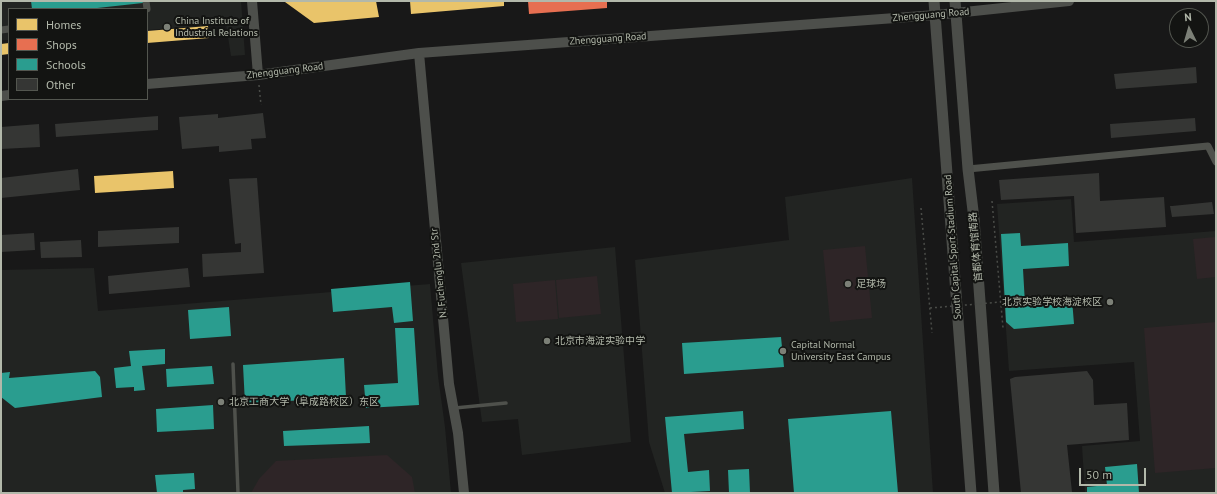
<!DOCTYPE html>
<meta charset="utf-8">
<style>
body{margin:0}
#map{position:relative;width:1217px;height:494px;overflow:hidden;background:#181818;font-family:"PT Sans",sans-serif}
canvas{display:block}
.frame{position:absolute;inset:0;border:2px solid #b2b8aa;pointer-events:none}
.legend{position:absolute;left:8px;top:8px;width:140px;height:92px;box-sizing:border-box;background:#131412;border:1px solid #53564f;margin:0;padding:5px 7px;list-style:none;font-size:12px;color:#b2b8aa}
.legend li{display:flex;align-items:center;gap:8px;height:20px}
.legend b{width:20px;border:1px solid #53564f}
.north{position:absolute;left:1169px;top:8px;width:40px;height:40px;box-sizing:border-box;background:#131412;border:1px solid #53564f;border-radius:50%;rotate:355deg;font-size:11px;font-weight:700;line-height:16px;text-align:center;color:#b2b8aa}
.north::after{content:'';display:block;margin:auto;width:14px;height:18px;background:#7c8077;clip-path:polygon(50% 0,100% 100%,50% 72%,0 100%)}
.scale{position:absolute;left:1079px;top:468px;width:67px;height:18px;box-sizing:border-box;border:2px solid #b2b8aa;border-top:0;padding-left:5px;font-size:12px;line-height:14px;white-space:nowrap;color:#b2b8aa;-webkit-text-stroke:3px #131412;paint-order:stroke}
</style>
<div id="map">
<canvas width="1217" height="494"></canvas>
<div class="frame"></div>
<ul class="legend">
<li><b style="height:11px;background:#e9c46a"></b>Homes</li>
<li><b style="height:11px;background:#e76f51"></b>Shops</li>
<li><b style="height:11px;background:#2a9d8f"></b>Schools</li>
<li><b style="height:11px;background:#353634"></b>Other</li>
</ul>
<div class="north">N</div>
<div class="scale">50 m</div>
</div>
<script>
const ctx = document.querySelector('canvas').getContext('2d');
ctx.lineJoin = 'round';
function fillPath(path, color) { ctx.fillStyle = color; ctx.fill(path, 'evenodd'); }
const poly = rows => new Path2D(rows.map(r => 'M' + r).join(''));
function stroke(path, color, width, dash) { ctx.strokeStyle = color; ctx.lineWidth = width; ctx.lineCap = dash ? 'butt' : 'round'; ctx.setLineDash(dash || []); ctx.stroke(path); }
function label(font, color, halo, rows, align = 'center') {
  ctx.font = font + ' "PT Sans","Noto Sans SC",sans-serif'; ctx.lineWidth = 4; ctx.setLineDash([]); ctx.textBaseline = 'middle'; ctx.strokeStyle = halo; ctx.fillStyle = color; for (const [text, x, y, turn = 0] of rows) {
    ctx.save(); ctx.translate(x, y); ctx.rotate((+turn || 0) * Math.PI / 180); ctx.textAlign = isNaN(turn) ? turn : align; if (halo) ctx.strokeText(text, 0, 0); ctx.fillText(text, 0, 0); ctx.restore();
  }
}
fillPath(poly([
 [1,1,241,1,245,55,231,56,226,24,147,30,147,9,9,9,9,40,1,40],
 [912,178,933,493,665,493,649,442,635,260,789,240,785,197],
 [1071,199,1074,242,1216,231,1216,493,1085,493,1082,446,1140,441,1134,362,1009,371,997,204],
 [615,247,631,442,522,455,518,419,482,422,461,263],
 [94,268,98,311,430,284,438,376,445,427,451,493,1,493,1,270]
]), '#222422');
fillPath(poly([
 [1216,237,1216,277,1197,279,1193,239],
 [865,246,872,318,830,322,823,250],
 [597,276,601,314,559,318,556,280],
 [555,280,558,319,516,322,513,284],
 [1216,322,1216,468,1155,473,1144,328],
 [387,455,412,477,415,493,251,493,259,479,276,461]
]), '#2e2527');
fillPath(poly([
 [285,1,376,1,379,17,314,23,285,2],
 [410,1,504,1,504,6,411,14],
 [208,26,209,38,147,43,147,31],
 [9,43,9,54,1,55,1,44],
 [173,171,174,188,95,193,94,176]
]), '#e9c46a');
fillPath(poly([
 [528,1,607,1,607,8,529,14]
]), '#e76f51');
fillPath(poly([
 [31,1,143,1,143,3,88,9,32,9],
 [1020,233,1021,246,1068,243,1069,266,1023,269,1025,304,1072,299,1074,324,1014,329,1006,322,1001,234],
 [410,282,413,321,394,323,392,307,333,312,331,289],
 [229,307,231,336,190,339,188,310],
 [395,328,414,328,419,405,366,408,364,385,398,383],
 [781,337,784,367,684,374,682,343],
 [165,349,165,364,142,366,145,390,134,391,134,387,116,388,114,368,131,366,129,351],
 [344,358,346,397,245,404,243,365],
 [212,366,214,384,167,387,166,369],
 [95,371,100,377,102,397,15,408,1,397,1,373,10,372,9,378],
 [213,405,214,429,157,432,156,409],
 [743,411,744,429,684,434,688,472,709,470,710,491,672,493,665,417],
 [891,411,898,493,794,493,788,419],
 [369,426,370,443,284,446,283,431],
 [1137,464,1139,493,1087,493,1087,487,1107,485,1105,467],
 [749,469,750,493,729,493,728,470],
 [194,473,195,489,183,490,183,493,157,493,155,475]
]), '#2a9d8f');
fillPath(poly([
 [1196,67,1197,83,1116,89,1114,74],
 [263,113,266,138,251,139,252,149,219,152,219,146,182,149,179,117,218,114,218,118],
 [158,116,158,130,56,137,55,124],
 [1195,118,1196,131,1111,138,1110,124],
 [39,124,40,147,1,149,1,127],
 [78,169,80,190,1,198,1,178],
 [1099,173,1100,201,1164,197,1166,227,1076,233,1074,196,1001,200,999,180],
 [257,178,264,273,203,277,202,254,241,252,241,243,235,244,229,179],
 [1212,202,1214,214,1172,217,1170,206,1172,206],
 [179,227,179,243,98,247,98,231],
 [34,233,35,250,1,252,1,235],
 [81,240,82,257,41,258,40,242],
 [188,268,190,287,109,294,108,276],
 [1087,371,1093,380,1094,405,1127,403,1129,440,1067,445,1072,492,1062,492,1062,493,1021,493,1010,379,1015,377]
]), '#353634');
stroke(poly([
 [259,85,261,105],
 [992,201,1003,328],
 [921,208,932,333]
]), '#4a4c48', 1.5, [2, 3]);
stroke(poly([
 [233,364,238,493],
 [455,408,506,403]
]), '#4f514c', 3.5);
stroke(poly([
 [146,1,147,9],
 [1,30,9,29],
 [968,169,1208,146,1216,162]
]), '#4f514c', 7);
stroke(poly([
 [252,1,258,75],
 [419,53,449,384,458,433,464,493],
 [147,84,258,75,419,53,936,15,1069,1],
 [1,96,9,95]
]), '#4d4f4b', 10);
stroke(poly([
 [934,1,971,493],
 [955,1,968,169,974,219,994,493]
]), '#4b4d49', 11);
stroke(poly([
 [930,308,1001,302]
]), '#4a4c48', 1.5, [2, 3]);
for (const [x, y, r, color] of [
 [167,27,4,"#7c8077"],
 [848,284,4,"#7c8077"],
 [1110,302,4,"#7c8077"],
 [547,341,4,"#7c8077"],
 [783,351,4,"#7c8077"],
 [221,402,4,"#7c8077"]
]) { const dot = new Path2D(); dot.arc(x, y, r, 0, 2 * Math.PI); ctx.fillStyle = color; ctx.fill(dot); stroke(dot, '#131412', 1.5); }
label('10px', '#b2b8aa', '#131412', [
 ["Zhengguang Road",931,15,-5],
 ["Zhengguang Road",608,39,-4],
 ["Zhengguang Road",285,71,-7],
 ["South Capital Sport Stadium Road",953,247,-94],
 ["首都体育馆南路",976,247,-95],
 ["N. Fuchenglu 2nd Str",439,273,-96]
]);
label('10px', '#b2b8aa', '#131412', [
 ["China Institute of",175,21],
 ["Industrial Relations",175,33],
 ["足球场",856,284],
 ["北京实验学校海淀校区",1102,302,"right"],
 ["北京市海淀实验中学",555,341],
 ["Capital Normal",791,345],
 ["University East Campus",791,357],
 ["北京工商大学（阜成路校区）东区",229,402]
], 'left');
</script>
